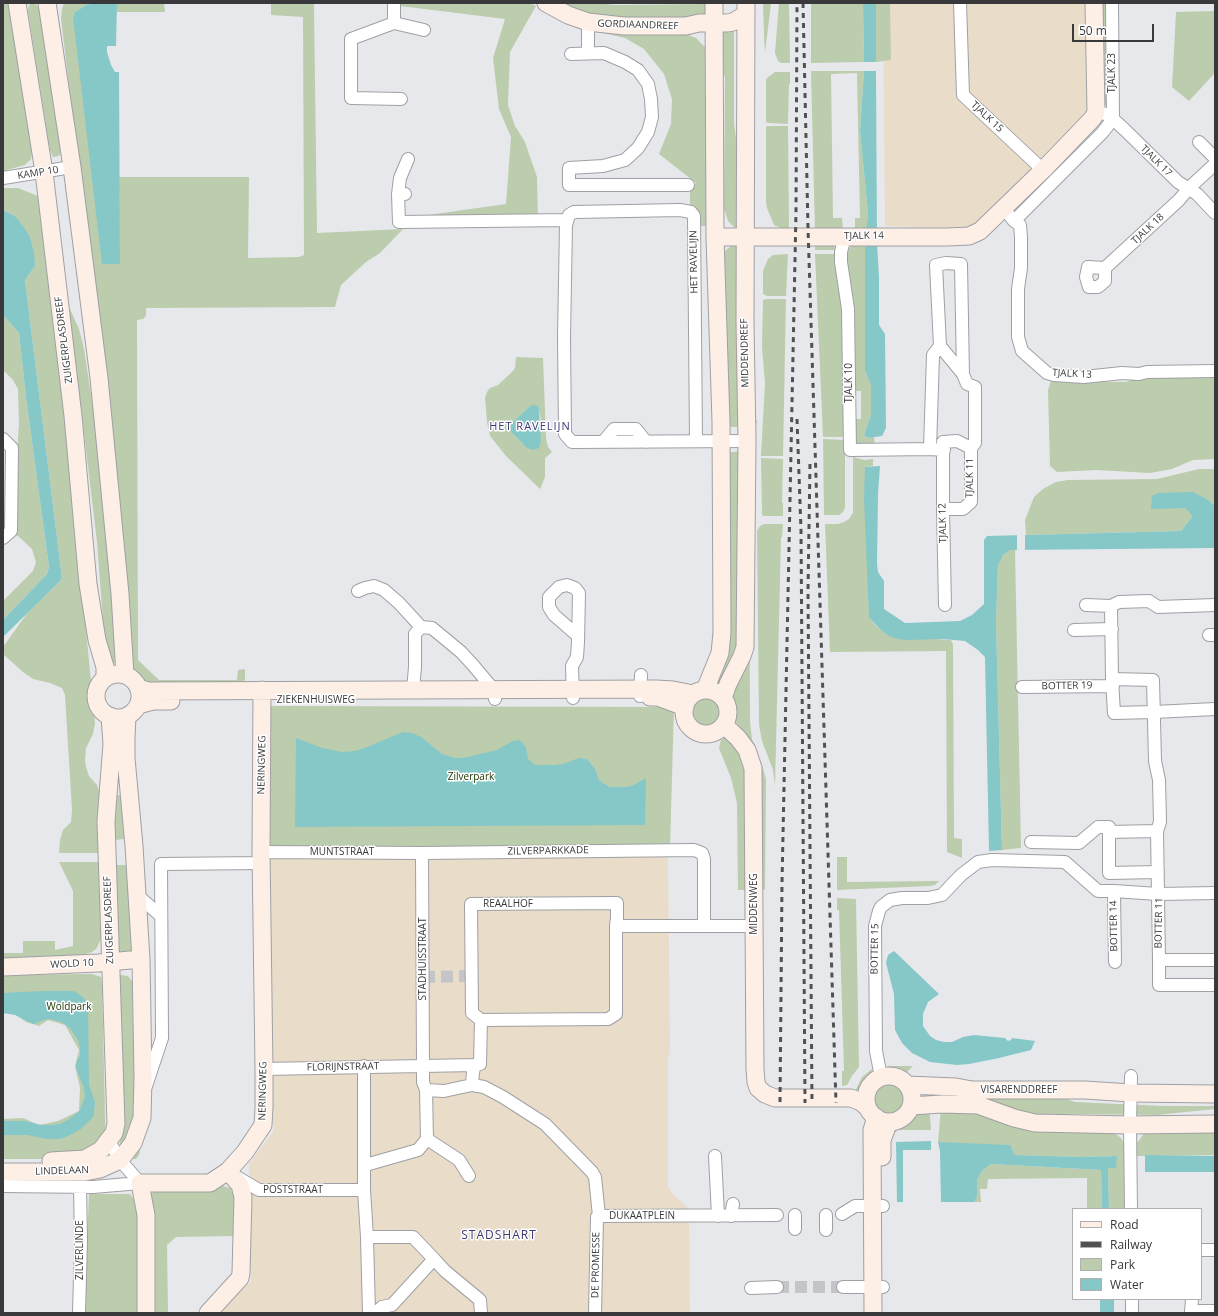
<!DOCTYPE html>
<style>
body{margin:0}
#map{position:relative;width:1218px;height:1316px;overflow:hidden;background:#e7e8ec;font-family:"Open Sans",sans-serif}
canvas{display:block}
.frame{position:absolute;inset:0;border:4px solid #39393b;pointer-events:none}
.legend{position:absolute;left:1072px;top:1208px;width:130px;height:92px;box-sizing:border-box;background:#fff;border:1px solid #b0b0b1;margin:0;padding:5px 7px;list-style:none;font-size:12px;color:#39393b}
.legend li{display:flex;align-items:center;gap:8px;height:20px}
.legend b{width:20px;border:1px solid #b0b0b1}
.scale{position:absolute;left:1072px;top:24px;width:82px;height:18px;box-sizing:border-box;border:2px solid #39393b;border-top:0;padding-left:5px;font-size:12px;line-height:14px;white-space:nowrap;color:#39393b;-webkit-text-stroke:3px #fff;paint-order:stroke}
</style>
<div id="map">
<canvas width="1218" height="1316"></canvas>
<div class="frame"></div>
<ul class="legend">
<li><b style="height:5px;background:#fdefe6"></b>Road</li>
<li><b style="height:5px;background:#505153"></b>Railway</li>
<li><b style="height:11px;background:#bbcdac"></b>Park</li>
<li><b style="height:11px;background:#86c7c8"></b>Water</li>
</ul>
<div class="scale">50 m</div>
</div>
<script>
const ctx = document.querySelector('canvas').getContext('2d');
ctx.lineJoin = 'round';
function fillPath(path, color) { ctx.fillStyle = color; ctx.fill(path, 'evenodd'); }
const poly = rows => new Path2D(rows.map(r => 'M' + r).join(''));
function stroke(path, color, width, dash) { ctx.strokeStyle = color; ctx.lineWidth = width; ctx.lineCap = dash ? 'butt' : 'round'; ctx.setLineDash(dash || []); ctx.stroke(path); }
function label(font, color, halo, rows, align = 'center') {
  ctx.font = font + ' "Open Sans",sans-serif'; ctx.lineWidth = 3; ctx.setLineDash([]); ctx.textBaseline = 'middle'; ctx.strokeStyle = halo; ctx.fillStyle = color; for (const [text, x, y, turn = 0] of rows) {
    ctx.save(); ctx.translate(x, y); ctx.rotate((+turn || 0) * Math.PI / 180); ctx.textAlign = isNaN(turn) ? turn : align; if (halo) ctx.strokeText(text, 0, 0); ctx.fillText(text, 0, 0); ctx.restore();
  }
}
fillPath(poly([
 [883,3,1095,3,1096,113,975,229,885,226],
 [668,854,670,1052,668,1060,668,1187,672,1193,689,1209,690,1313,219,1313,251,1281,249,1164,273,1132,270,859]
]), '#e9ddc9');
fillPath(poly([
 [3,3,13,3,32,153,31,159,25,165,3,171],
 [32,3,37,5,40,9,60,141,60,155,58,156,53,157,50,150,28,11,29,5],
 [64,3,94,3,86,5,73,14,120,262,119,177,249,177,248,258,299,257,304,255,303,17,271,15,271,3,314,4,317,233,403,229,380,253,366,262,341,285,335,307,146,308,146,316,143,319,137,320,138,660,159,680,237,680,238,670,245,669,245,680,239,687,141,683,131,673,92,274,61,19,62,9],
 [115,3,164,3,165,12,117,12,117,4],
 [400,3,530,3,536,6,510,52,508,105,515,126,525,142,537,177,538,218,407,218,506,204,511,137,499,109,493,58,505,19,400,6],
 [559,3,597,3,615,5,710,4,711,20,614,20,586,16],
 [763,3,771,3,765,53,764,36],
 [779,3,789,3,790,63,781,63,778,61,775,53],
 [811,3,863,3,864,62,811,63],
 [876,3,890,3,891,60,876,62],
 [1100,3,1106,3,1109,105,1102,105],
 [1215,11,1215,69,1213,75,1189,101,1172,87,1176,12],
 [718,29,734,29,734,123,742,184,738,226,737,227,734,227,728,221,724,208,725,77,719,66],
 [599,32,681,32,696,38,705,47,711,61,712,226,701,226,698,213,690,207,690,188,696,183,659,154,671,124,672,99,664,74,644,49,625,38],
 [811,71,864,71,860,131,868,213,867,229,855,228,855,218,860,218,857,73,831,74,833,218,842,218,843,231,815,232],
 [775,72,790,72,790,84,789,84,788,124,769,123,766,122,766,80,767,78],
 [767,126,788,126,789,228,781,228,774,225,767,208,766,203,766,127],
 [3,188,18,188,38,196,42,201,63,392,95,723,93,734,86,748,85,760,86,767,89,776,97,785,100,794,100,853,59,853,60,840,63,830,71,822,72,810,65,695,62,688,50,683,33,679,23,672,3,654,3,647,28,612,62,579,25,280,35,266,30,237,15,216,3,210],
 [815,243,833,245,836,250,815,250],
 [852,245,865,245,865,371,871,385,871,415,864,435,868,438,874,437,875,447,858,444,855,441,854,419,861,419,861,391,854,391,846,253,848,253,849,249],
 [731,246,741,246,740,427,729,427,724,261,725,251],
 [788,254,786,296,767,296,763,294,763,271,768,259,773,255],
 [815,254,836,254,844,303,845,436,841,437,823,437],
 [767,299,786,299,783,456,761,456,765,383,762,347,763,300],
 [69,307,79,329,84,349,95,421,119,663,112,663,105,646,97,542],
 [3,315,19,333,26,397,49,567,47,574,3,620,3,601,33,571,36,562,32,549,18,536,14,535,15,484,19,424,18,389,13,380,3,370],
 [516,357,543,358,546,438,548,447,552,452,545,458,545,477,540,489,506,456,490,436,487,422,485,398,487,392,490,388,498,385,512,372,515,368],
 [530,406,538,406,541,419,523,444,512,433,511,426,511,424],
 [1140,377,1215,377,1215,459,1193,460,1172,469,1150,473,1096,470,1057,472,1050,466,1048,390,1051,381,1126,382],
 [752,420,757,420,755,434,749,532,750,722,752,739,762,765,766,779,765,889,764,890,760,890,745,735,735,721,730,698,738,674],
 [823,439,845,440,845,508,843,512,839,515,824,515],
 [740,451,740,648,720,688,712,685,726,453],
 [853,457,864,460,873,459,873,466,865,467,869,618,875,625,889,636,951,640,953,644,954,838,962,839,962,858,947,852,946,651,830,652,825,524,838,524,844,522,849,519,853,513],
 [761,458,783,459,782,503,783,503,783,516,763,516,762,514],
 [1199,469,1215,469,1215,506,1207,499,1158,493,1176,508,1186,508,1189,512,1192,517,1181,531,1026,535,1025,520,1034,497,1043,489,1056,482,1068,480,1157,479],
 [764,524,783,524,782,537,781,537,775,786,773,770,762,741,759,725,757,531,760,526],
 [1010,550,1015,550,1021,848,1002,850,996,622,998,566,1003,555],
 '691 711a15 15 0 1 1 30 0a15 15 0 1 1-30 0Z',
 [270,706,674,707,670,847,269,848],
 [724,738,729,740,746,760,749,890,738,890,737,803,731,778,719,748,721,740],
 [116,795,125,795,125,839,115,840,115,846,110,832],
 [837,857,847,857,847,882,939,881,935,885,930,886,837,890],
 [111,859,116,859,117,865,127,865,134,953,117,955],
 [59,862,100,862,102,936,99,943,97,948,92,952,76,957,3,966,3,953,23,953,23,941,55,941,55,950,73,946,73,891],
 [837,898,856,899,859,1067,852,1076,847,1085,842,1086,842,1071,844,1071,839,910,837,910],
 [92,974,101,977,102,985,106,1154,83,1159,3,1159,3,1119,23,1118,39,1125,58,1121,79,1111,80,1088,75,1066,79,1050,65,1025,48,1020,39,1026,26,1022,12,1012,3,1013,3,975],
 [121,975,128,976,132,981,134,1067,139,1101,140,1152,139,1155,136,1159,120,1159,119,976],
 [888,1066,913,1066,901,1078,893,1075],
 [872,1069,871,1079,865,1086,855,1091,862,1077],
 '873 1099a15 15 0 1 1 30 0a15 15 0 1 1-30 0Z',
 [1054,1095,1075,1102,1163,1106,1215,1106,1215,1109,1157,1115,1072,1114,1051,1116,1028,1114,958,1097],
 [941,1107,1113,1132,1121,1138,1125,1145,1127,1209,1109,1209,1108,1168,1117,1156,1083,1157,1015,1155,1012,1150,938,1142],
 [928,1111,930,1115,931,1130,897,1130,887,1141,896,1123,903,1120,912,1113],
 [1146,1131,1215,1131,1215,1155,1136,1156,1137,1143],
 [991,1164,1101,1170,1102,1209,1087,1209,1087,1178,988,1179,987,1189,980,1189,981,1202,974,1202,977,1197,977,1180,982,1171],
 [220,1185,230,1188,234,1196,235,1236,176,1237,167,1245,168,1313,151,1313,149,1199,151,1194,156,1190],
 [89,1194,130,1194,140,1208,145,1313,84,1313]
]), '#bbcdac');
fillPath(poly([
 [94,3,115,3,117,4,116,46,107,46,107,52,111,65,115,72,119,72,120,262,119,264,102,264,73,17,74,13,86,5],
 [863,3,876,3,876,62,864,62],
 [864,71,876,71,877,243,879,277,879,325,885,334,886,428,882,436,868,438,864,435,871,415,871,385,865,371,865,245,868,213,860,131],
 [3,210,15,216,23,226,30,237,34,253,35,266,25,280,62,579,3,637,3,620,47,574,49,567,26,397,19,333,3,315],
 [533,405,538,406,539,409,541,441,539,448,533,450,527,448,512,433,510,428,511,424,530,406],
 [880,466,878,494,877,564,878,572,884,581,884,609,905,623,960,621,972,615,984,604,984,540,987,536,1181,531,1192,517,1189,512,1185,508,1151,509,1152,496,1158,493,1193,492,1207,499,1215,506,1215,548,1010,550,1003,555,998,566,996,622,1002,850,989,851,985,657,978,650,965,641,943,639,906,640,898,639,889,636,882,631,869,618,864,498,865,467],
 [403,732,412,733,421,737,442,754,455,758,463,758,497,750,513,741,518,740,521,741,526,747,528,759,535,765,553,765,563,764,579,758,587,759,595,769,599,780,609,787,627,787,634,785,646,778,645,825,295,827,296,738,322,748,342,752,355,751,367,747],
 [894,951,939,994,928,1002,923,1014,923,1026,930,1036,936,1040,944,1042,952,1042,963,1037,974,1035,1005,1038,1008,1041,1011,1040,1012,1038,1035,1041,1031,1050,999,1058,969,1064,957,1065,930,1062,912,1053,902,1043,895,1030,894,994,886,963,888,955],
 [44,991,74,991,83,997,86,1001,88,1007,89,1085,95,1102,94,1113,93,1117,81,1129,68,1136,60,1139,47,1139,27,1135,3,1135,3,1121,25,1121,41,1125,52,1125,60,1124,69,1119,76,1114,80,1110,83,1102,85,1096,84,1088,76,1068,77,1060,80,1056,80,1049,78,1040,70,1028,61,1022,51,1019,43,1020,37,1023,33,1024,15,1015,3,1013,3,993],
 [931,1141,931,1150,903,1150,903,1202,897,1202,896,1142],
 [938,1142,1010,1145,1015,1155,1083,1157,1117,1156,1116,1168,1108,1168,1109,1209,1102,1209,1101,1170,991,1164,982,1171,977,1180,977,1197,974,1202,941,1202,940,1151],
 [1145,1155,1215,1156,1215,1172,1145,1172],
 [1100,1299,1114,1299,1114,1313,1100,1313]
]), '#86c7c8');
fillPath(poly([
 [1025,533,1025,552,1017,552,1017,534]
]), '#e7e8ec');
stroke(poly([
 [423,977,472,976],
 [777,1287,843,1287]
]), '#c4c5c9', 12, [12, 6]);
const street = poly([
 [394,3,394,23,424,30],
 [960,3,963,95,1043,170],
 [1112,3,1113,119],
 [394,23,351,39,351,98,401,99],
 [588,53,588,22],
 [571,54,604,53,625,62,638,70,648,84,651,99,652,117,648,132,638,148,625,160,603,166,569,168,569,185,688,185],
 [1096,112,1106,114,1113,119,1125,130,1178,182,1197,194,1215,213],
 [1199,142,1215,158],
 [3,178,72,167],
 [398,194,400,178,408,159],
 [405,194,398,194,399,222,566,220],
 [1010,216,1014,221,1102,133,1113,119],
 [1014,221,1020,225,1021,237,1021,268,1018,289,1018,337,1022,351,1047,373,1054,375,1084,377,1122,373,1139,374,1147,372,1215,371],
 [845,236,841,252,841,262,848,309,850,450,930,449,944,450],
 [1105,268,1105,281,1098,287,1089,287,1086,277,1088,267,1105,268,1179,200,1189,188,1215,164],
 [940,346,963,374,967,384,975,387,975,443,971,448],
 [3,439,12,448,11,531,3,538],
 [696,441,694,216,691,212,680,210,574,212,569,215,566,225,564,337,565,434,572,442,747,441],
 [603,442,614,429,636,429,646,442],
 [930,449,933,355,940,346,936,265,946,263,961,264,963,374],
 [943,509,963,509,971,502,971,448,957,441,943,442,943,509,945,605],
 [358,591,365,588,374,586,384,590,399,603,421,627],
 [1086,605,1111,606,1112,679,1114,713,1154,712,1215,709],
 [1111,606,1119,602,1149,601,1158,607,1215,605],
 [1074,630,1112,629],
 [1209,635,1215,635],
 [1112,679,1153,680,1155,761,1159,780,1160,822,1157,831,1159,960],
 [1022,687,1113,686],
 [413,690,415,667,415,634,421,627,432,628,461,652,473,665,494,690,495,699],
 [640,696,641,675],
 [573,698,572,666,577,657,578,642,579,593,575,588,567,585,559,587,549,597,549,607,554,615,578,636],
 [1157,831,1109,832,1109,873,1158,872],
 [1031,842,1079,843,1098,827,1109,827,1109,832],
 [261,852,422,853,694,850,702,853,704,859,704,926],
 [422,853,423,1066,423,1082,426,1090,427,1139],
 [1114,891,1115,962],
 [137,895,161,916],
 [617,903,617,918,616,926,616,1014,608,1019,481,1020,472,1013,471,904,617,903],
 [616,926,754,926],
 [1215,960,1159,960,1159,985,1215,985],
 [364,1066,364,1190,367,1237,369,1313],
 [264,1069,475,1065],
 [881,1077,876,1051,875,926,879,911,881,907,890,900,902,898,928,898,942,895,961,875,978,862,992,860,1065,862,1098,891,1114,891,1158,894,1215,893],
 [472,1085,473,1072,475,1065,480,1064,481,1020],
 [146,1086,162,1038,161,864,261,863],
 [426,1090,444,1091,472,1085,484,1087,503,1097,545,1124,592,1172,595,1177,599,1216],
 [109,1141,120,1160,140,1183],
 [715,1156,718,1216],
 [365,1164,369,1164,418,1150,427,1139,459,1160,469,1176],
 [235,1176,259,1190,364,1190],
 [3,1186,93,1187,140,1183],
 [1131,1209,1130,1125,1131,1076],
 [842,1214,855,1206,883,1206],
 [795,1215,795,1229],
 [826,1215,826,1230],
 [731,1216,733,1204],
 [367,1237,413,1237,434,1259,392,1305,382,1307,375,1313],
 [1201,1250,1215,1250],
 [434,1259,445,1271,480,1300,481,1313],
 [843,1287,883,1287],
 [751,1288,777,1287],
 [1191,1311,1215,1311],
 [79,1313,81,1240,80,1187],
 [595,1313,597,1217,599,1216,777,1215],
 [1132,1313,1132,1299],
 [1191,1313,1192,1299]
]);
const secondary = poly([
 [17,3,44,172,73,416,88,584,97,640,105,667,105,678],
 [47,3,72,167,99,378,120,594,125,675],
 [546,3,568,15,588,22,624,26,686,26,699,23,727,23,733,22,746,14],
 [715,237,947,237,969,236,980,231,1043,170,1093,118,1096,112,1094,3],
 '96 696a22 22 0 1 1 44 0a22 22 0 1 1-44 0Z',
 [139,688,148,691,656,689,673,690,693,694],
 [705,690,720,653,722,633,721,422,715,237,714,3],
 '684 712a22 22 0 1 1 44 0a22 22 0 1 1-44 0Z',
 [650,697,658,697,685,707],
 [723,698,728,684,742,656,745,647,747,441,745,322,746,3],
 [138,705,153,701,171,701],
 [724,725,738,738,747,750,753,768,755,1069,756,1082,758,1088,765,1094,775,1098,851,1098,861,1102,868,1108],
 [3,967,98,963,141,959],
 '866 1099a23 23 0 1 1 46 0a23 23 0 1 1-46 0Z',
 [907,1085,956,1087,972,1090,1085,1090,1131,1093,1215,1094],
 [911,1106,942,1104,978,1105,1014,1118,1035,1123,1130,1125,1215,1124],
 [882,1157,882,1140,889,1122],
 [51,1161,85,1159,101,1150,114,1133,116,1124,106,821,112,744,110,716],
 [3,1172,85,1172,100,1169,120,1160,133,1143,142,1118,143,1078,141,959,134,846,126,758,126,738,127,716],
 [146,1313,146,1215,140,1183,210,1183,228,1171,245,1152,263,1125,264,1108,264,1069,261,852,262,690],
 [208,1313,240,1278,241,1273,243,1197,240,1185,228,1171],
 [873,1313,872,1130,876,1117]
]);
stroke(street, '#9fa0a4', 14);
stroke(secondary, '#9fa0a4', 19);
stroke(street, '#fff', 12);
stroke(secondary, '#fdefe6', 17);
stroke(poly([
 [803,3,808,228,836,1103],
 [797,419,801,530,805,1103],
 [810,464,808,591,812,1102],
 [780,1102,782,883,796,212,797,3]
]), '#505153', 3, [5, 5]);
label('10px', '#39393b', '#fff', [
 ["GORDIAANDREEF",638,25,2],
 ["TJALK 23",1112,73,-90],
 ["TJALK 15",987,117,43],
 ["TJALK 17",1156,161,45],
 ["KAMP 10",38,173,-9],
 ["TJALK 18",1148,229,-43],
 ["TJALK 14",864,236,-1],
 ["HET RAVELIJN",694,262,-91],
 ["ZUIGERPLASDREEF",64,340,-97],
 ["MIDDENDREEF",745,353,-91],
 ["TJALK 13",1072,374,3],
 ["TJALK 10",849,383,-90],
 ["TJALK 11",970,478,-89],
 ["TJALK 12",943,523,-91],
 ["BOTTER 19",1067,686,-1],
 ["ZIEKENHUISWEG",316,700],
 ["NERINGWEG",262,765,-89],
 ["ZILVERPARKKADE",548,851,-1],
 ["MUNTSTRAAT",342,852],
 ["REAALHOF",508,904],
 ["MIDDENWEG",754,904,-90],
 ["ZUIGERPLASDREEF",109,920,-92],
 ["BOTTER 11",1159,923,-89],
 ["BOTTER 14",1114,926,-91],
 ["BOTTER 15",875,949,-89],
 ["STADHUISSTRAAT",423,959,-90],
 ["WOLD 10",72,964,-3],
 ["FLORIJNSTRAAT",343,1067,-1],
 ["VISARENDDREEF",1019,1090],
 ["NERINGWEG",263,1091,-89],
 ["LINDELAAN",62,1171,-2],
 ["POSTSTRAAT",293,1190],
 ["DUKAATPLEIN",642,1216],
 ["ZILVERLINDE",80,1250,-90],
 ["DE PROMESSE",596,1265,-89]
]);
label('10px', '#203504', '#fff', [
 ["Zilverpark",471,777],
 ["Woldpark",69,1007]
]);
ctx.letterSpacing = '1px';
label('11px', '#3d3773', '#fff', [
 ["HET RAVELIJN",530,427]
]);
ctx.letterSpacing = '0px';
ctx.letterSpacing = '1px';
label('12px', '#3d3773', '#fff', [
 ["STADSHART",499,1236]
]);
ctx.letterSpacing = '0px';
</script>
